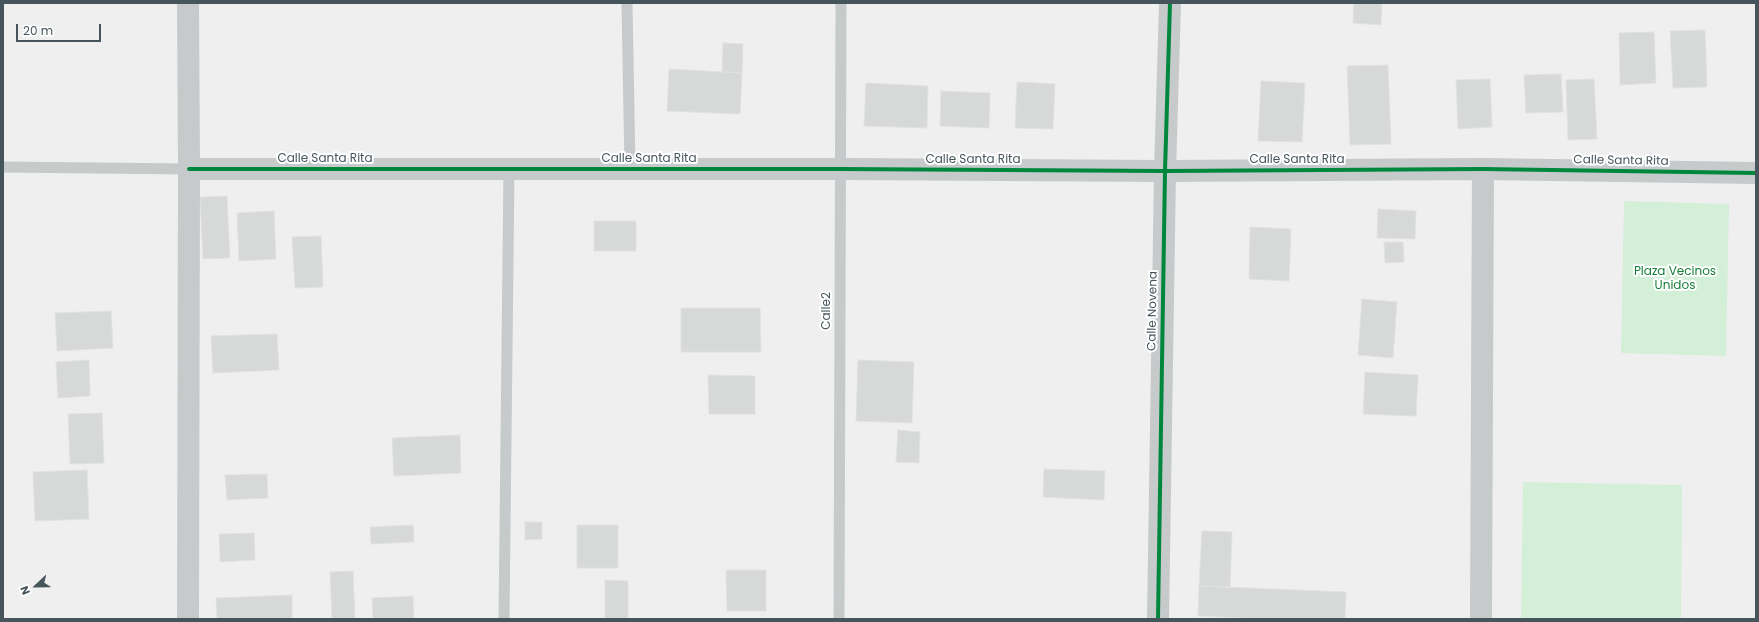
<!DOCTYPE html>
<style>
body{margin:0}
#map{position:relative;width:1759px;height:622px;overflow:hidden;background:#f0efef;font-family:Poppins,sans-serif}
canvas{display:block}
.frame{position:absolute;inset:0;border:4px solid #46555c;pointer-events:none}
.north{position:absolute;left:16px;top:566px;width:40px;height:40px;-webkit-text-stroke:3px #fff;paint-order:stroke;rotate:248deg;font-size:11px;font-weight:700;line-height:16px;text-align:center;color:#46555c}
.north::after{content:'';display:block;margin:auto;width:14px;height:18px;background:#46555c;clip-path:polygon(50% 0,100% 100%,50% 72%,0 100%)}
.scale{position:absolute;left:16px;top:24px;width:85px;height:18px;box-sizing:border-box;border:2px solid #46555c;border-top:0;padding-left:5px;font-size:12px;line-height:14px;white-space:nowrap;color:#46555c;-webkit-text-stroke:3px #fff;paint-order:stroke}
</style>
<div id="map">
<canvas width="1759" height="622"></canvas>
<div class="frame"></div>
<div class="north">N</div>
<div class="scale">20 m</div>
</div>
<script>
const ctx = document.querySelector('canvas').getContext('2d');
ctx.lineJoin = 'round';
function fillPath(path, color) { ctx.fillStyle = color; ctx.fill(path, 'evenodd'); }
const poly = rows => new Path2D(rows.map(r => 'M' + r).join(''));
function stroke(path, color, width, dash) { ctx.strokeStyle = color; ctx.lineWidth = width; ctx.lineCap = dash ? 'butt' : 'round'; ctx.setLineDash(dash || []); ctx.stroke(path); }
function label(font, color, halo, rows, align = 'center') {
  ctx.font = font + ' Poppins,sans-serif'; ctx.lineWidth = 4; ctx.setLineDash([]); ctx.textBaseline = 'middle'; ctx.strokeStyle = halo; ctx.fillStyle = color; for (const [text, x, y, turn = 0] of rows) {
    ctx.save(); ctx.translate(x, y); ctx.rotate((+turn || 0) * Math.PI / 180); ctx.textAlign = isNaN(turn) ? turn : align; if (halo) ctx.strokeText(text, 0, 0); ctx.fillText(text, 0, 0); ctx.restore();
  }
}
fillPath(poly([
 [1624,201,1729,204,1726,356,1621,353],
 [1523,482,1682,485,1681,619,1521,619]
]), '#d3efd8');
const building = poly([
 [1354,3,1382,3,1381,25,1353,23,1354,3],
 [1705,30,1707,87,1673,88,1670,31,1705,30],
 [1654,32,1656,83,1620,85,1619,33,1654,32],
 [723,43,743,44,742,73,722,72,723,43],
 [1388,65,1391,144,1350,145,1347,66,1388,65],
 [669,69,742,73,740,114,667,111,669,69],
 [1561,74,1563,112,1526,113,1524,75,1561,74],
 [1490,79,1492,127,1458,129,1456,80,1490,79],
 [1594,79,1597,139,1568,140,1566,80,1594,79],
 [1261,81,1305,83,1302,142,1258,141,1261,81],
 [1017,82,1055,84,1053,129,1015,128,1017,82],
 [866,83,928,86,927,128,864,126,866,83],
 [941,91,990,93,989,128,940,126,941,91],
 [227,196,230,258,203,259,200,197,227,196],
 [1378,209,1416,211,1415,239,1377,238,1378,209],
 [274,211,276,259,239,261,237,213,274,211],
 [594,221,636,221,636,251,594,251,594,221],
 [1250,227,1291,229,1289,281,1249,279,1250,227],
 [321,236,323,287,295,288,292,237,321,236],
 [1384,242,1403,242,1404,262,1385,263,1384,242],
 [1362,299,1397,302,1393,358,1358,355,1362,299],
 [681,308,760,308,761,352,681,352,681,308],
 [111,311,113,348,57,351,55,313,111,311],
 [277,334,279,370,213,373,211,336,277,334],
 [89,360,90,396,58,398,56,362,89,360],
 [858,360,914,362,912,423,856,421,858,360],
 [1365,372,1418,375,1416,416,1363,414,1365,372],
 [708,375,755,376,755,414,709,414,708,375],
 [102,413,104,463,70,464,68,414,102,413],
 [898,430,920,432,919,463,896,462,898,430],
 [460,435,461,473,394,476,392,438,460,435],
 [1044,469,1105,471,1104,500,1043,497,1044,469],
 [87,470,89,519,35,521,33,472,87,470],
 [267,474,268,498,227,500,225,475,267,474],
 [525,522,542,522,542,539,525,540,525,522],
 [413,525,414,542,371,544,370,527,413,525],
 [577,525,618,525,618,568,577,568,577,525],
 [1202,531,1232,532,1230,587,1199,586,1202,531],
 [254,533,255,560,220,562,219,534,254,533],
 [726,570,766,570,766,611,727,611,726,570],
 [353,571,355,619,332,619,330,572,353,571],
 [605,580,628,581,628,619,605,619,605,580],
 [1199,586,1346,592,1345,619,1266,619,1198,616,1199,586],
 [292,595,292,619,217,619,216,598,292,595],
 [413,596,414,619,373,619,372,598,413,596]
]);
fillPath(building, '#d7d8d8');
stroke(building, '#e1e1e2', 1);
stroke(poly([
 [627,3,630,169],
 [3,167,189,169],
 [504,619,509,169],
 [839,619,841,3]
]), '#c6cacb', 11);
stroke(poly([
 [189,169,840,169,1165,171,1483,169,1756,173],
 [188,619,189,169,188,3],
 [1158,619,1165,171,1170,3],
 [1481,619,1483,169]
]), '#c6cacb', 22);
stroke(poly([
 [189,169,840,169,1165,171,1483,169,1756,173],
 [1158,619,1165,171,1170,3]
]), '#00873e', 4);
label('12px', '#46555c', '#fff', [
 ["Calle Santa Rita",325,159],
 ["Calle Santa Rita",649,159],
 ["Calle Santa Rita",973,160],
 ["Calle Santa Rita",1297,160],
 ["Calle Santa Rita",1621,161,1],
 ["Calle2",827,311,-90],
 ["Calle Novena",1153,311,-89]
]);
label('12px', '#167e37', '#fff', [
 ["Plaza Vecinos",1675,272],
 ["Unidos",1675,286]
]);
</script>
